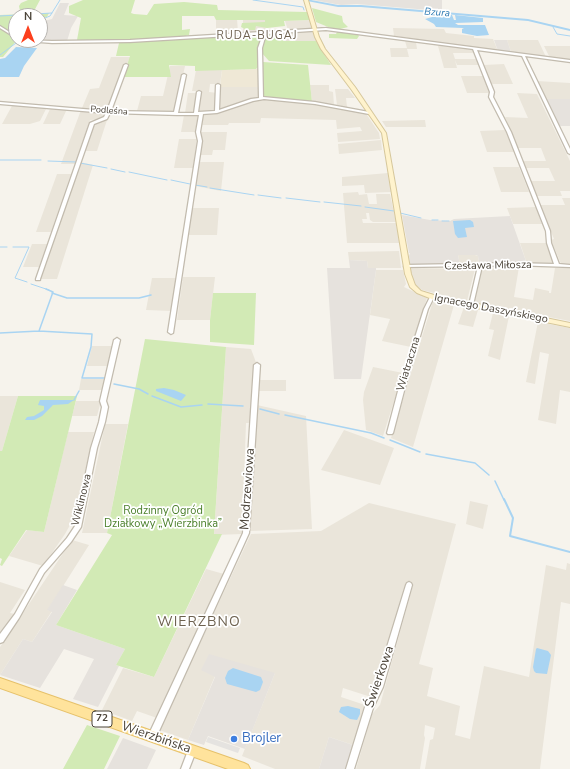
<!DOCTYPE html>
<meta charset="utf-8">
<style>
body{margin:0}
#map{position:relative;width:570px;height:769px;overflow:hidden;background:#f6f3ec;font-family:"Nunito Sans",sans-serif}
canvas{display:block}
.north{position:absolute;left:8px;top:8px;width:40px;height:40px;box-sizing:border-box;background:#fff;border:1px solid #b7b4b0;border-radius:50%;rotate:0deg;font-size:11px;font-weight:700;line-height:16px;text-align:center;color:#4b4439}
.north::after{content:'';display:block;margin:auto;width:14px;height:18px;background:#fc3f1d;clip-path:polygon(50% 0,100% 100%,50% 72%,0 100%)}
</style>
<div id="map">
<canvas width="570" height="769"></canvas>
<div class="north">N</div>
</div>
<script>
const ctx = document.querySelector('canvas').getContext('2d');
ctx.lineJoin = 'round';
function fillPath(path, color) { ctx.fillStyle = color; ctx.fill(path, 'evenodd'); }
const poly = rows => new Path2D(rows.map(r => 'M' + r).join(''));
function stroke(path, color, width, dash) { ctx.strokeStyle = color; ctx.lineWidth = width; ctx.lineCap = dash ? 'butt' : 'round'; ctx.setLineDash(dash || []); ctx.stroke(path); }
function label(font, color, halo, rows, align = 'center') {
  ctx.font = font + ' "Nunito Sans",sans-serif'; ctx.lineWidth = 3.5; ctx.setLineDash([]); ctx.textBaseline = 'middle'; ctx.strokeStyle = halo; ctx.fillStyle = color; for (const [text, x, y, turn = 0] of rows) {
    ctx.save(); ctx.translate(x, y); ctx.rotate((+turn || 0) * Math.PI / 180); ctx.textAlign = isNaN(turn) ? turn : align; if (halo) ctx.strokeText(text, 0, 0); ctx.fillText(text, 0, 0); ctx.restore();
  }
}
fillPath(poly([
 [237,19,238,32,234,34,216,35,216,20],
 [243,19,265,19,266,31,247,33,243,32],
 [310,20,312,28,302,29,288,30,285,21],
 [393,28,444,29,446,33,474,36,474,38,493,39,498,51,394,36],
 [312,30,316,41,283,41,283,32],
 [507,40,538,40,546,57,511,52],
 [405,41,416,42,417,49,407,49,409,57,391,57,390,48,407,48],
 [439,45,474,50,475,53,453,53,455,59,477,59,479,65,457,65,455,60,457,68,444,68,438,46],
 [544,46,570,46,570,60,550,58],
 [111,57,130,57,127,64,125,65,108,111,82,108,90,89,99,88],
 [504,64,513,84,491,84,484,65],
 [170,66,185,66,175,112,137,111,141,96,163,96],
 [196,70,222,70,220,84,210,84,209,92,218,93,215,111,197,112,201,91,192,91],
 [461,76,484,76,490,93,467,93],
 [537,81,570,83,570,99,546,99],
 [310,85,329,85,329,91,333,92,334,105,312,102],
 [221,87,259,87,258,97,218,110],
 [335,89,348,89,355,98,346,98,347,107,337,105],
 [188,93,198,93,194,113,185,113],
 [517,93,537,94,570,161,570,191,560,191,562,196,536,196,531,181,555,181,549,168,525,168,522,161,546,161,541,148,518,148,505,117,528,118],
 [266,99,318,105,364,113,367,115,379,133,380,139,338,142,337,133,362,131,360,127,337,129,336,120,261,118,260,123,229,123,228,125,202,125,203,115,218,113,256,100],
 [13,104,47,107,40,121,30,124,2,124],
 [51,107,67,109,60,124,43,124],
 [81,110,106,113,103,119,90,120,75,164,61,164],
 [184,115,198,115,195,132,181,132],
 [107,120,97,151,84,151,94,122],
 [425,120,426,127,386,127,382,121],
 [505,130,514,152,487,152,480,131],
 [200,132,227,132,225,150,213,150,212,155,199,155,202,137],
 [179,139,197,139,193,168,174,168],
 [381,140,382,150,339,154,338,144],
 [80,162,93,165,57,279,40,279],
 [199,162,224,162,221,191,196,186],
 [493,167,519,167,529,192,501,192],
 [388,173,391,192,365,193,364,185,342,186,342,177],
 [57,174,71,174,51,232,36,232],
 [358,192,359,195,367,194,369,204,377,204,376,194,390,194,396,222,373,222,370,220,369,213,366,213,367,219,362,219,363,223,396,223,400,243,347,243,343,193],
 [562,198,570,198,570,264,561,264,551,240,554,239,540,205,565,205],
 [536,207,542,224,513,224,507,208],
 [192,208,219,208,217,235,188,235],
 [520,243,546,243,554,263,552,265,527,264],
 [32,244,47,244,39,267,23,267],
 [399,251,401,268,368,268,367,261,349,260,348,252],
 [458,255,475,255,478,256,479,263,475,265,460,265],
 [507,266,519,267,514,297,533,300,535,288,549,291,549,293,551,293,555,268,570,268,570,321,474,303,482,268],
 [410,268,475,269,467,301,422,290,413,283],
 [376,270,403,270,406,284,404,287,427,298,411,347,382,341,390,319,370,315],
 [183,277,215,277,210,320,177,320],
 [152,278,177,278,172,311,146,310],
 [433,301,454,305,413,447,391,438],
 [464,307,478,310,473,327,458,324],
 [493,313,509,316,500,360,488,356,494,330,489,329],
 [538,322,570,328,570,392,560,390,556,424,538,420,549,354,540,352,535,384,526,382],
 [92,346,113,346,108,366,87,366],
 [226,347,251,349,257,365,250,423,246,423,242,534,214,535],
 [373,367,403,373,383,436,366,430,363,400,364,392],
 [81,379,106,379,103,390,79,390],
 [257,380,286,380,286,391,257,391],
 [0,396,18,396,2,451,0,451],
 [76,401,101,401,97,416,72,416],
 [257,405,306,416,312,529,250,531,251,433,257,427],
 [105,424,128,424,107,533,82,533],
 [344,430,394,448,380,485,321,470],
 [68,432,94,432,75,516,65,534,43,566,9,556,27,530,44,532],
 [470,501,488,505,483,529,466,524],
 [369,503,456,524,419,664,433,668,427,696,460,706,455,735,470,739,484,666,529,677,546,565,566,570,567,563,570,564,570,604,561,602,540,769,425,769,430,740,433,739,435,728,425,725,424,735,425,738,420,769,356,769,372,714,380,705,413,585,406,583,371,697,343,688,341,697,365,705,353,745,329,737,319,769,275,769,242,756,275,673,215,676,188,740,159,730,251,534,321,531],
 [72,540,89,545,48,610,52,611,32,642,23,639,0,675,0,647],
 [206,569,224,574,157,718,137,711,132,721,102,710,123,668,154,677],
 [0,582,25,590,10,613,15,614,0,636]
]), '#eae5da');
fillPath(poly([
 [313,0,442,0,442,11,357,4,341,5],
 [60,3,69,3,64,15,78,16,71,28,67,41,39,40,40,22,52,19],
 [494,40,507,40,511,52,498,51],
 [546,99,570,99,570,126,558,126],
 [402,215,430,220,450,221,454,219,510,216,527,264,513,263,486,264,479,263,478,256,476,255,458,255,460,265,412,265,410,264,409,256,410,253,409,253],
 [349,260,367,261,368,268,376,268,376,270,361,379,334,379,327,268,350,268],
 [63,585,77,590,56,625,125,649,116,665,119,666,98,707,73,699,94,659,64,649,40,688,0,675,23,639,32,642,52,612,47,610],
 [209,654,275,673,245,749,208,736,204,745,188,740,215,677,201,670],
 [329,737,353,745,346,769,319,769],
 [123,738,156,750,147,769,107,769]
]), '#e6e2dd');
fillPath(poly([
 [258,69,260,71,259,87,220,87,222,70]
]), '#efe8d6');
fillPath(poly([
 [28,0,40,0,34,11,20,11,19,6,21,3],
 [83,0,135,0,131,13,134,14,147,15,154,4,184,2,217,5,218,10,307,12,310,20,284,21,285,26,267,28,256,26,255,30,247,30,241,27,242,23,265,22,265,20,216,20,214,16,182,16,182,30,190,29,189,35,182,37,141,40,77,40,81,18,69,13,69,6],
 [312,8,342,16,343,22,348,27,340,29,333,29,316,22],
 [49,13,47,17,40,18,40,16,16,16,17,40,3,57,0,57,0,15],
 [283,32,283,41,316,41,331,65,269,61,261,52,267,33],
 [337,32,357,33,359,36,357,39,329,38,329,34,336,34],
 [263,34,258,49,258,67,256,69,195,71,195,66,169,65,171,77,123,77,130,56,116,56,119,43],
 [263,62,308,65,312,102,268,98,263,96],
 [213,293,256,293,254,345,210,342,210,320],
 [145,339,226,347,214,534,222,534,154,677,116,665,125,649,56,625,112,535,107,533],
 [18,396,77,396,44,532,26,530,2,566,0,565,2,559,0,558,0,451,2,451],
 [87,725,120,736,104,769,63,769]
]), '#d2eab5');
fillPath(poly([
 [208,737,240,748,238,753,206,742]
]), '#e5e3e0');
fillPath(poly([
 [443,14,452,15,454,20,456,20,455,15,483,18,483,22,455,23,458,25,485,25,489,35,477,36,462,33,462,29,464,28,463,28,436,27,434,24,425,19],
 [16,47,37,48,24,66,19,77,0,77,0,59,5,58],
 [470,220,473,222,474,227,465,228,467,237,458,238,455,234,453,221],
 [164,388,174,390,186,395,181,401,156,391,156,389],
 [40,400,74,400,68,404,53,405,42,416,34,420,25,420,27,417,34,416,44,410,44,406,38,405],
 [537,648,548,651,551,655,547,674,536,673,534,671,533,667,536,649],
 [233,668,261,677,263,682,260,690,256,692,227,684,225,678,228,671],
 [348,706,360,709,360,714,357,720,350,719,339,712,341,707]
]), '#a9d4f2');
stroke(poly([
 [253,0,303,7,304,10],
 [0,16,52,13],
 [40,20,50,16,60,0],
 [553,27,557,34,570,36],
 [0,55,20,40],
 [0,160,41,160],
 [48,161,76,162],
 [80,163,107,168],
 [111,169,125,172],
 [129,172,167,180],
 [171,180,190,184],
 [195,185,207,187],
 [210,188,254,195],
 [258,195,281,198],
 [286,198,320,202],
 [324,202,361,206],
 [365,207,394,211],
 [400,213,421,218],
 [432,220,438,220],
 [442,221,449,221],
 [0,247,7,247],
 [13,247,29,247,15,278,27,282],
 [31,284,49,290]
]), '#a9d4f2', 1);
stroke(poly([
 [52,293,67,298,139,298,151,295],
 [39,331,92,334,91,347,82,378,105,378],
 [0,333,39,331,53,292,46,289],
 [114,384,139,389,148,394],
 [152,396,181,407,202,405],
 [74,400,79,391],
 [208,404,243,406],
 [260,409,279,414],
 [285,415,371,433,384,438],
 [390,440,420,452],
 [426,454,475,463,489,475],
 [495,481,504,500]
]), '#a9d4f2', 1.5);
stroke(poly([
 [504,499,513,518,510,536,570,552]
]), '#a9d4f2', 2);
fillPath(poly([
 [302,0,311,0,338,5,361,5,528,19,570,29,570,31,528,21,361,7,338,7,302,0]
]), '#a9d4f2');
const street = poly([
 [0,26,16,36,16,38,0,28,0,26],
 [326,28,570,60,570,62,525,56,570,149,570,154,568,153,522,56,477,50,494,92,493,97,511,132,550,231,551,243,559,264,570,265,570,267,511,265,482,266,473,305,471,307,469,305,478,266,404,267,404,266,406,265,511,263,554,264,547,243,546,231,507,132,489,97,490,92,473,49,326,30,266,34,262,48,263,97,315,102,369,112,371,113,369,114,315,104,264,99,253,101,217,113,203,114,200,132,202,141,173,333,171,334,168,332,198,141,196,132,199,115,177,115,110,113,107,119,94,124,40,279,40,280,36,280,36,279,90,123,104,117,106,113,0,104,0,102,107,111,124,65,126,64,128,65,111,111,174,112,182,75,184,74,186,75,178,113,194,113,197,92,199,91,201,92,198,112,215,111,216,85,218,84,220,85,219,110,251,99,259,98,258,48,263,34,130,42,52,43,25,41,23,40,52,41,130,40,326,28],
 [432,295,434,297,428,309,404,391,393,433,392,434,388,434,387,433,398,391,424,309,430,297,432,295],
 [117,338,120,340,106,401,108,407,105,422,97,448,81,527,71,542,44,573,19,618,3,642,0,643,0,634,15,614,40,569,67,538,75,526,91,448,99,422,102,407,100,401,114,340,117,338],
 [257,363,260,365,249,533,155,740,152,741,149,740,148,737,149,734,243,533,254,365,257,363],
 [409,582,411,583,412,585,383,687,373,708,354,769,346,769,365,707,375,686,406,585,407,583,409,582],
 [192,747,195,748,196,751,189,769,181,769,189,748,192,747]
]);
const secondary = poly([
 [304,0,308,0,319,37,325,49,355,87,386,133,411,274,415,285,421,291,434,295,570,323,570,327,432,299,417,293,410,287,405,274,382,133,351,89,321,49,315,37,304,0]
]);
const primary = poly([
 [0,678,244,763,248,765,250,769,228,769,0,688,0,678]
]);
stroke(street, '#c2bbae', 2.5);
stroke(secondary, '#d6c79b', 2);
stroke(primary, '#e6c16a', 2);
fillPath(street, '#fff');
fillPath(secondary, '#fff3cd');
fillPath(primary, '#ffe39c');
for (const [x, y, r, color] of [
 [234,739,4,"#3f7fe0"]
]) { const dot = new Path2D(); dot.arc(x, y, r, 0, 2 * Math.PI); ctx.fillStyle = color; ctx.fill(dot); stroke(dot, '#fff', 1.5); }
label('9px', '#4b4439', '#fff', [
 ["Podleśna",109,111,4]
]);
label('italic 10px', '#2e7ab2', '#fff', [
 ["Bzura",437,13,4]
]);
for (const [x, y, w] of [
 [102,719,20]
]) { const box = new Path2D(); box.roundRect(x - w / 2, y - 8, w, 16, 3); ctx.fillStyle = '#fff'; ctx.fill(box); stroke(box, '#4b4439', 1); }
label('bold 10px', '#4b4439', null, [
 ["72",102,719]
]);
ctx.letterSpacing = '1px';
label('11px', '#6e6250', '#fff', [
 ["RUDA-BUGAJ",257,36]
]);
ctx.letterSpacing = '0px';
label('11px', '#4b4439', '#fff', [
 ["Czesława Miłosza",488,266,-1],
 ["Ignacego Daszyńskiego",491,309,11],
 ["Wiatraczna",409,364,-73],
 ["Wiklinowa",82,500,-76]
]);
label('11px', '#4a7f2a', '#fff', [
 ["Rodzinny Ogród",163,511],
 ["Działkowy „Wierzbinka”",163,524]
]);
label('13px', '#4b4439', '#fff', [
 ["Modrzewiowa",248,489,-86],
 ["Świerkowa",380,677,-71],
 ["Wierzbińska",156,738,19]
]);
label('13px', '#366cbe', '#fff', [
 ["Brojler",242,739]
], 'left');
ctx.letterSpacing = '1px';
label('14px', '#6e6250', '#fff', [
 ["WIERZBNO",199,623]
]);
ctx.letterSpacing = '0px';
</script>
